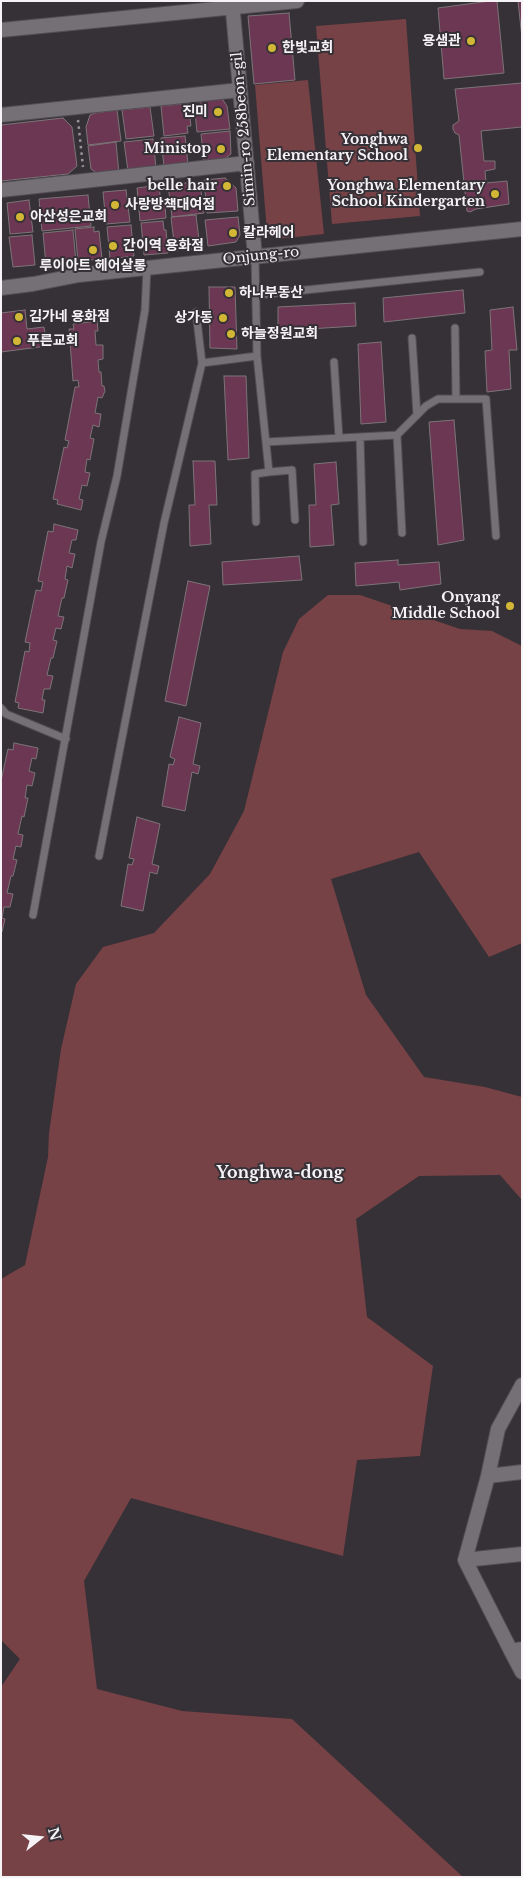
<!DOCTYPE html>
<meta charset="utf-8">
<style>
body{margin:0}
#map{position:relative;width:523px;height:1878px;overflow:hidden;background:#363137;font-family:"Libre Baskerville",serif}
canvas{display:block}
.frame{position:absolute;inset:0;border:2px solid #f6f3f7;pointer-events:none}
.north{position:absolute;left:15px;top:1813px;width:50px;height:50px;-webkit-text-stroke:4px #363137;paint-order:stroke;rotate:74deg;font-size:14px;font-weight:700;line-height:20px;text-align:center;color:#f6f3f7}
.north::after{content:'';display:block;margin:auto;width:18px;height:22px;background:#f6f3f7;clip-path:polygon(50% 0,100% 100%,50% 72%,0 100%)}
</style>
<div id="map">
<canvas width="523" height="1878"></canvas>
<div class="frame"></div>
<div class="north">N</div>
</div>
<script>
const ctx = document.querySelector('canvas').getContext('2d');
ctx.lineJoin = 'round';
function fillPath(path, color) { ctx.fillStyle = color; ctx.fill(path, 'evenodd'); }
const poly = rows => new Path2D(rows.map(r => 'M' + r).join(''));
function stroke(path, color, width, dash) { ctx.strokeStyle = color; ctx.lineWidth = width; ctx.lineCap = dash ? 'butt' : 'round'; ctx.setLineDash(dash || []); ctx.stroke(path); }
function label(font, color, halo, rows, align = 'center') {
  ctx.font = font + ' "Libre Baskerville","Noto Sans KR",serif'; ctx.lineWidth = 4; ctx.setLineDash([]); ctx.textBaseline = 'middle'; ctx.strokeStyle = halo; ctx.fillStyle = color; for (const [text, x, y, turn = 0] of rows) {
    ctx.save(); ctx.translate(x, y); ctx.rotate((+turn || 0) * Math.PI / 180); ctx.textAlign = isNaN(turn) ? turn : align; if (halo) ctx.strokeText(text, 0, 0); ctx.fillText(text, 0, 0); ctx.restore();
  }
}
fillPath(poly([
 [406,19,420,216,332,224,316,26],
 [308,80,324,234,277,239,267,232,255,85],
 [328,595,360,595,460,629,492,631,522,646,522,943,489,957,419,852,331,879,366,995,424,1077,485,1087,522,1097,522,1200,500,1175,419,1176,356,1219,367,1317,433,1366,420,1456,357,1460,343,1556,131,1498,84,1581,97,1689,182,1711,292,1719,463,1877,1,1877,1,1687,20,1659,1,1640,1,1279,25,1265,48,1157,49,1133,61,1049,76,984,103,947,154,933,210,874,244,811,283,652,299,619]
]), '#764246');
const building = poly([
 [490,1,497,1,504,73,444,79,438,8,490,1],
 [518,1,522,1,522,38,518,1],
 [289,13,295,80,254,84,248,16,289,13],
 [522,83,522,127,481,131,484,161,495,161,495,169,485,171,486,183,507,181,509,204,476,209,470,212,467,211,459,135,455,133,453,129,453,125,459,121,455,89,522,83],
 [219,99,223,100,227,106,230,129,197,132,195,112,201,112,200,101,219,99],
 [188,103,191,126,187,126,188,133,164,136,161,106,188,103],
 [150,107,154,136,126,139,122,110,150,107],
 [117,110,121,141,88,145,86,127,90,115,95,113,117,110],
 [63,118,72,127,77,166,68,174,1,181,1,125,63,118],
 [230,131,231,154,224,159,204,161,201,134,230,131],
 [185,136,188,164,164,167,161,138,185,136],
 [153,139,156,168,128,171,124,142,153,139],
 [116,142,119,174,101,176,91,169,88,146,116,142],
 [225,178,236,188,238,211,207,213,204,180,225,178],
 [195,182,196,191,201,191,204,213,172,217,168,185,195,182],
 [159,185,161,205,165,205,166,218,140,221,137,188,159,185],
 [126,190,130,222,106,224,103,192,126,190],
 [88,195,91,226,42,231,39,199,88,195],
 [29,200,33,232,10,234,7,203,29,200],
 [196,215,200,248,175,251,171,217,196,215],
 [238,217,240,235,236,242,208,246,205,220,238,217],
 [163,221,164,230,166,230,168,253,144,255,141,223,163,221],
 [131,225,134,256,110,259,107,227,131,225],
 [94,227,94,232,99,231,102,259,78,261,75,229,94,227],
 [73,230,76,262,46,265,43,233,73,230],
 [32,235,35,265,13,267,9,237,32,235],
 [209,287,235,287,237,349,210,348,209,287],
 [463,290,465,313,384,322,383,298,463,290],
 [355,303,356,326,278,331,278,307,355,303],
 [513,307,517,350,509,350,511,389,487,392,485,351,492,350,490,310,513,307],
 [25,310,27,329,44,327,47,346,1,352,1,313,25,310],
 [97,321,98,331,95,331,96,345,103,345,103,359,98,360,99,372,101,372,102,386,104,386,105,391,102,398,98,397,95,413,101,414,99,427,93,425,90,438,94,439,90,460,87,459,85,472,90,473,87,486,82,485,79,499,83,500,81,510,57,504,58,500,53,499,64,447,67,448,69,441,65,440,75,387,79,387,78,380,73,381,69,329,74,329,73,324,97,321],
 [381,342,386,422,361,424,358,344,381,342],
 [224,376,246,376,249,458,228,460,224,376],
 [454,420,464,540,438,545,429,422,454,420],
 [193,461,215,461,217,505,209,505,211,544,190,546,189,505,195,505,193,461],
 [336,462,339,504,331,505,334,545,310,547,309,505,316,505,314,464,336,462],
 [54,524,78,530,76,540,72,540,69,553,75,554,72,568,67,566,65,579,68,580,64,598,62,598,58,616,64,617,61,629,56,628,53,640,57,641,53,658,51,658,47,675,53,676,50,689,44,689,42,700,45,700,43,713,18,708,19,703,15,702,25,651,29,652,30,643,25,642,36,590,41,591,43,582,38,581,48,531,53,532,54,524],
 [299,556,302,580,223,585,222,562,299,556],
 [398,560,398,565,439,562,441,584,400,590,399,582,356,586,355,563,398,560],
 [188,581,210,586,186,706,165,701,188,581],
 [179,717,201,723,193,764,200,766,198,774,192,772,185,811,162,806,169,764,173,765,175,759,170,757,179,717],
 [14,743,38,748,36,759,32,758,29,771,35,773,32,786,27,785,25,798,28,798,24,817,22,816,18,834,23,835,21,847,16,846,13,859,17,860,13,876,11,876,7,893,13,894,10,907,4,907,2,918,5,919,2,932,1,932,1,781,8,749,13,750,14,743],
 [137,817,160,824,152,864,159,866,157,874,150,872,143,911,121,906,128,864,132,865,134,859,129,858,137,817]
]);
fillPath(building, '#6c3753');
stroke(building, '#7c7478', 1);
const lane = poly([
 [257,295,480,272],
 [196,312,202,363],
 [455,328,456,399],
 [412,338,417,415],
 [257,356,269,472,292,470,295,520],
 [334,362,339,438],
 [397,435,402,533],
 [360,437,363,542],
 [266,442,397,435,426,406,438,399,486,399,496,536],
 [256,522,255,474,269,472],
 [1,708,6,714,66,739],
 [99,856,164,523,202,363,257,356,255,257],
 [33,915,101,542,117,476,145,310,147,268]
]);
const street = poly([
 [232,1,255,257],
 [1,30,297,1],
 [1,115,240,90],
 [1,190,247,163],
 [1,288,33,284,79,275,522,229],
 [522,1385,498,1429,488,1476,522,1472],
 [488,1476,465,1560,511,1651,522,1649],
 [465,1560,522,1554],
 [511,1651,522,1672]
]);
stroke(lane, '#524d53', 9);
stroke(street, '#524d53', 16);
stroke(poly([
 [78,120,83,167]
]), '#99959a', 2.5, [2.5, 4]);
stroke(lane, '#756f76', 7);
stroke(street, '#756f76', 14);
for (const [x, y, r, color] of [
 [471,41,5,"#d2b736"],
 [272,48,5,"#d2b736"],
 [218,112,5,"#d2b736"],
 [418,148,5,"#d2b736"],
 [221,149,5,"#d2b736"],
 [227,186,5,"#d2b736"],
 [495,194,5,"#d2b736"],
 [115,205,5,"#d2b736"],
 [20,217,5,"#d2b736"],
 [233,233,5,"#d2b736"],
 [113,246,5,"#d2b736"],
 [93,250,5,"#d2b736"],
 [229,293,5,"#d2b736"],
 [19,317,5,"#d2b736"],
 [223,318,5,"#d2b736"],
 [231,334,5,"#d2b736"],
 [17,341,5,"#d2b736"],
 [510,606,5,"#d2b736"]
]) { const dot = new Path2D(); dot.arc(x, y, r, 0, 2 * Math.PI); ctx.fillStyle = color; ctx.fill(dot); stroke(dot, '#363137', 2); }
label('bold 14px', '#f6f3f7', '#363137', [
 ["용샘관",461,41,"right"],
 ["한빛교회",282,48],
 ["진미",208,112,"right"],
 ["Yonghwa",408,140,"right"],
 ["Elementary School",408,156,"right"],
 ["Ministop",211,149,"right"],
 ["belle hair",217,186,"right"],
 ["Yonghwa Elementary",485,186,"right"],
 ["School Kindergarten",485,202,"right"],
 ["사랑방책대여점",125,205],
 ["아산성은교회",30,217],
 ["칼라헤어",243,233],
 ["간이역 용화점",123,246],
 ["루이아트 헤어살롱",93,266,"center"],
 ["하나부동산",239,293],
 ["김가네 용화점",29,317],
 ["상가동",213,318,"right"],
 ["하늘정원교회",241,334],
 ["푸른교회",27,341],
 ["Onyang",500,598,"right"],
 ["Middle School",500,614,"right"]
], 'left');
label('14px', '#f6f3f7', '#363137', [
 ["Simin-ro 258beon-gil",244,129,-95],
 ["Onjung-ro",261,256,-6]
]);
label('bold 16px', '#f6f3f7', '#363137', [
 ["Yonghwa-dong",280,1173]
]);
</script>
